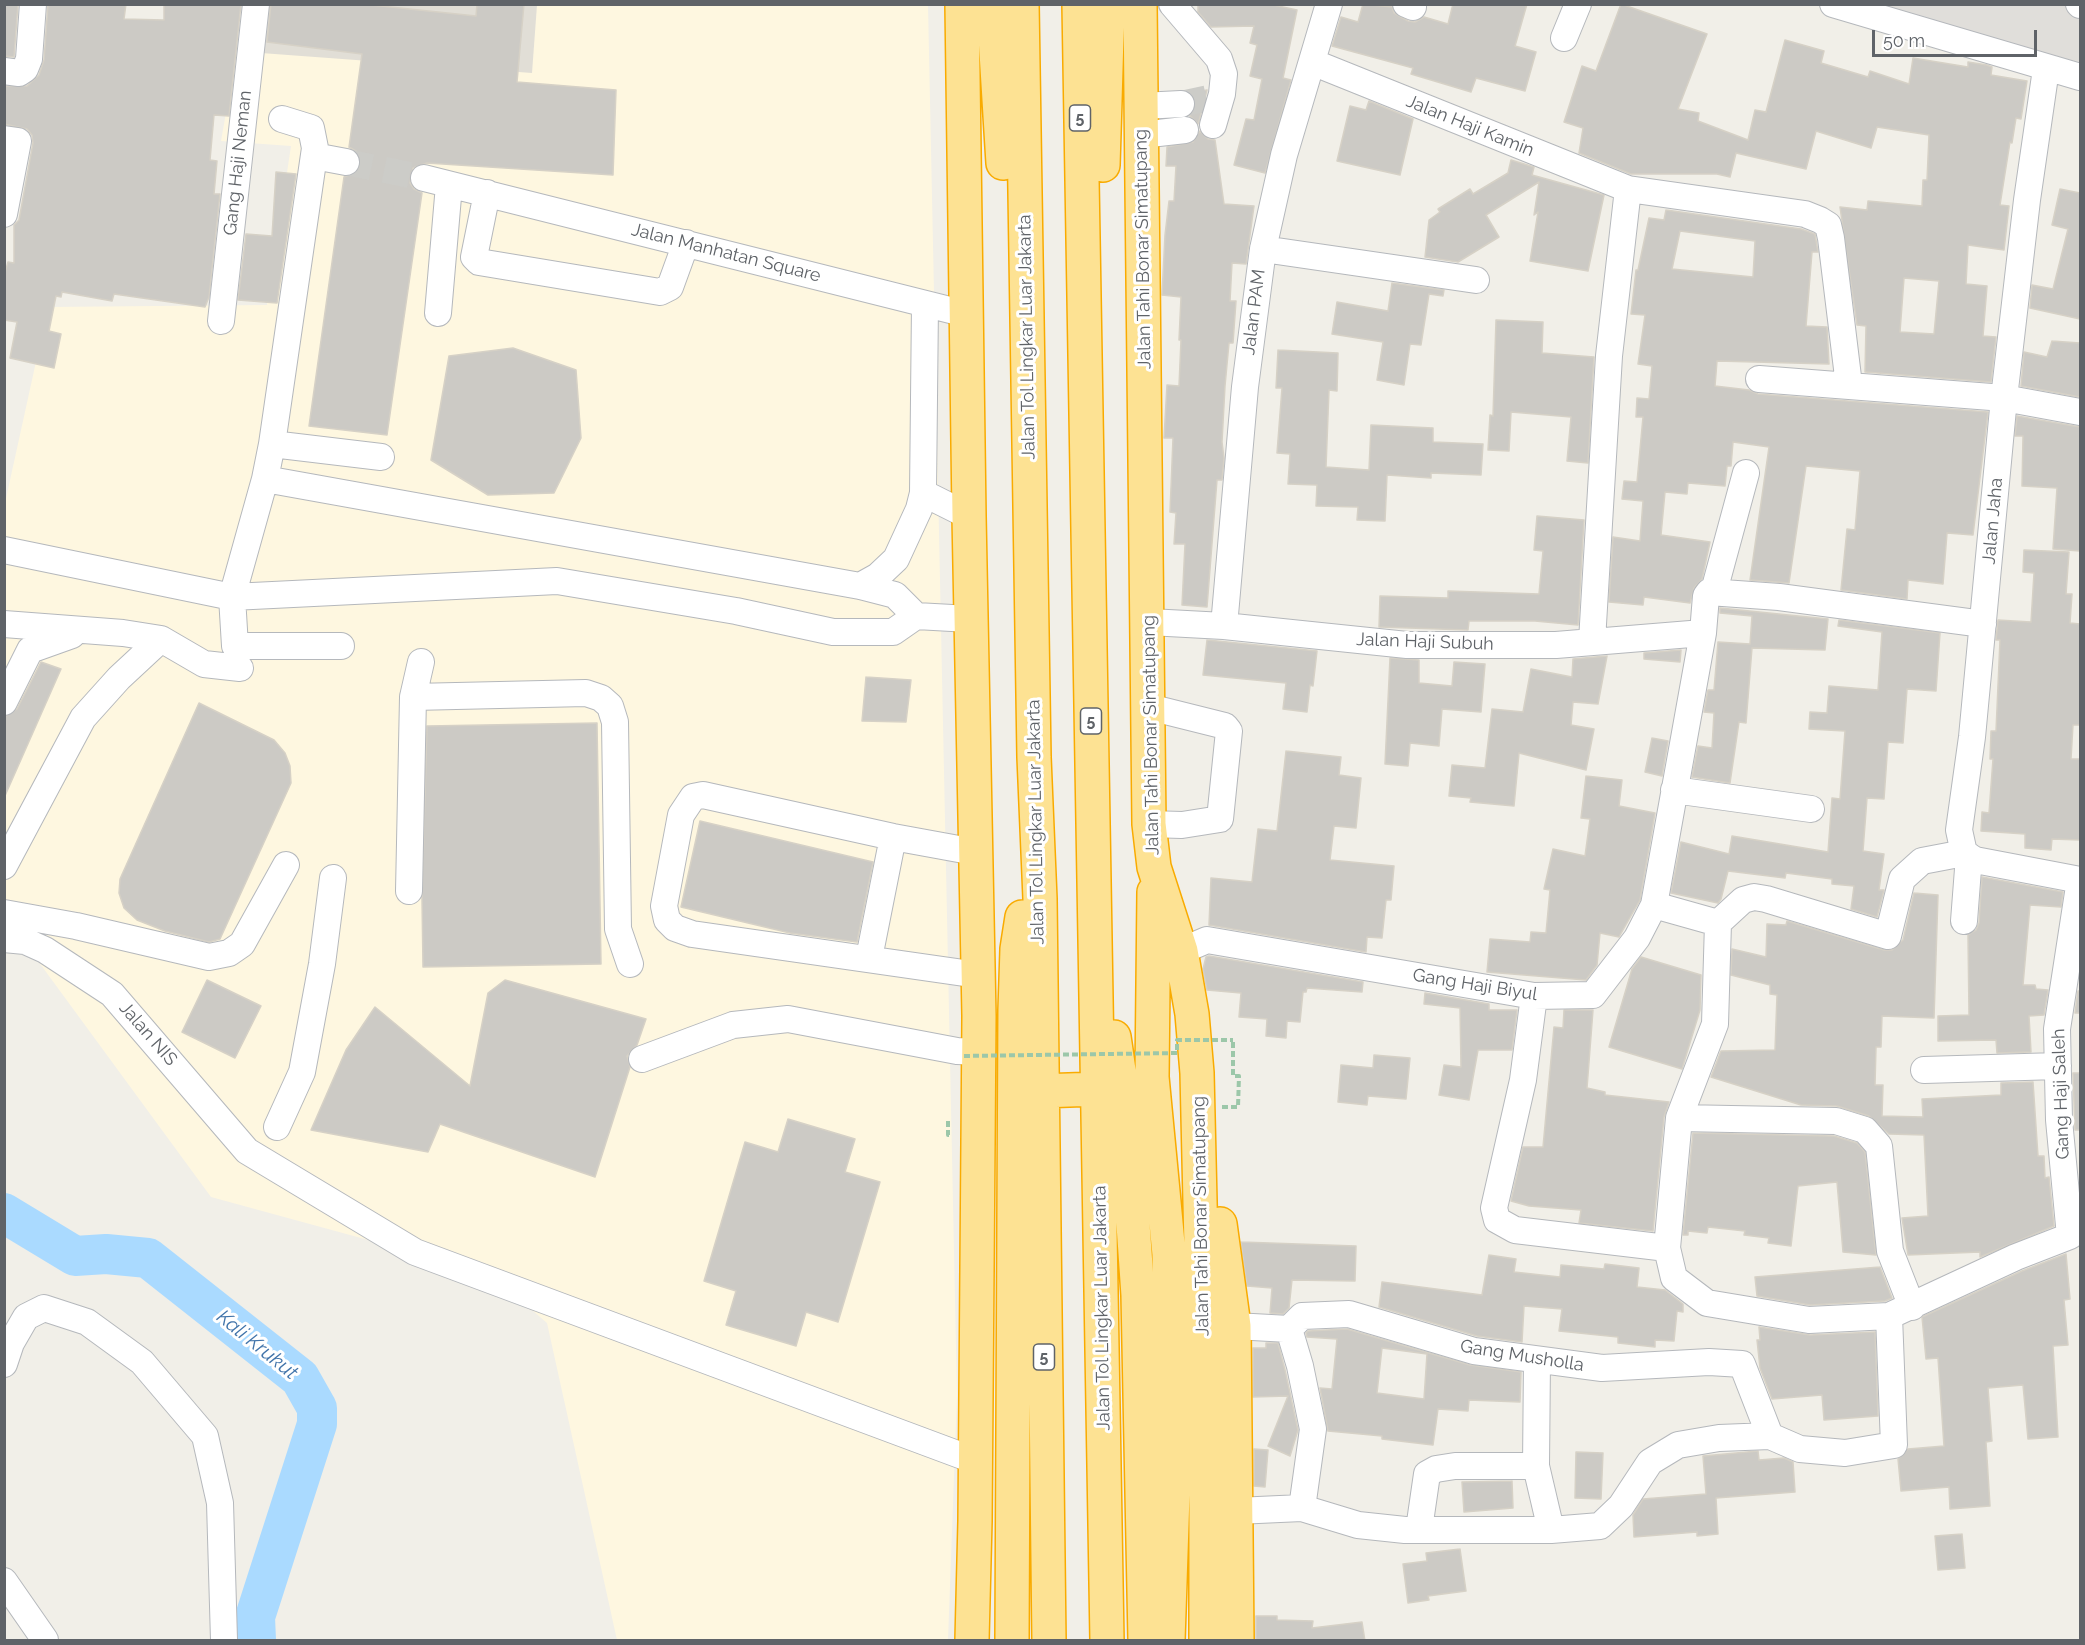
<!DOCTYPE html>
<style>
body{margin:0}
#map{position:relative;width:2085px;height:1645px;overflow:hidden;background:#f1efe8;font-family:Raleway,sans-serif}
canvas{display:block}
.frame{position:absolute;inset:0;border:6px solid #5f6368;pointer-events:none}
.scale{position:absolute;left:1872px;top:30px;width:165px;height:27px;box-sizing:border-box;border:3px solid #5f6368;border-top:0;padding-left:8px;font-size:18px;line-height:21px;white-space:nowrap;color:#5f6368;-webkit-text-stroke:4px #fff;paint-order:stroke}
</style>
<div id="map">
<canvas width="2085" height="1645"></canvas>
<div class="frame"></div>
<div class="scale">50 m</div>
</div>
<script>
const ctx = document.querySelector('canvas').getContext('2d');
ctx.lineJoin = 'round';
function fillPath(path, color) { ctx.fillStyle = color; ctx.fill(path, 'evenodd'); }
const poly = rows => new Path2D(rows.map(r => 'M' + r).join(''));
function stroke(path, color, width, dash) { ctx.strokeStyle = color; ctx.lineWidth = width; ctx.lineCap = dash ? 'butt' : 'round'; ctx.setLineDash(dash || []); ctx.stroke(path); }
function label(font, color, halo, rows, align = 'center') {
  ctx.font = font + ' Raleway,sans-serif'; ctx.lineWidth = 6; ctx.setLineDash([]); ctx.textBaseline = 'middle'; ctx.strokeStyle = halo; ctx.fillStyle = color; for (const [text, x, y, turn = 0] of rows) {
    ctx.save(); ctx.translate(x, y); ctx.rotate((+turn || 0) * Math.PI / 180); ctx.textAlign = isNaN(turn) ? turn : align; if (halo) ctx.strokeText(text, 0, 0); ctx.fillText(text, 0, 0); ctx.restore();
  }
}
fillPath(poly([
 [245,5,928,5,957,1395,948,1640,617,1640,547,1323,489,1273,211,1197,5,916,5,503,48,307,267,305,291,146,221,141]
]), '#fef7e0');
fillPath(poly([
 [1840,5,2080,5,2080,62,1960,41]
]), '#e0deda');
fillPath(poly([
 [267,5,537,5,532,73,261,53]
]), '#e1ded6');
stroke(poly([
 [4,1213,75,1256,106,1254,148,1258,300,1378,317,1408,317,1424,255,1617,256,1640]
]), '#aadaff', 40);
const building = poly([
 [4,4,18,4,14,57,4,56,4,4],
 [48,4,126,4,124,19,164,20,164,4,241,4,229,116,214,115,210,160,217,161,214,194,220,194,209,297,205,307,114,294,112,301,62,292,61,297,56,296,49,331,61,334,54,368,10,358,17,322,4,320,4,276,8,262,14,263,14,225,19,220,33,143,32,135,27,129,4,124,4,86,27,86,39,75,44,60,48,4],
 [271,4,362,4,476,16,477,4,524,4,517,82,616,90,613,175,427,163,413,168,410,183,414,189,422,193,387,435,309,426,344,177,357,172,361,164,356,151,349,147,362,54,267,42,271,4],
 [1198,4,1269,4,1297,10,1283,78,1291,80,1265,173,1234,165,1246,119,1254,120,1262,79,1250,76,1257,45,1250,43,1254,26,1211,27,1198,12,1198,4],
 [1363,4,1392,7,1394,13,1408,21,1415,22,1424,17,1448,24,1453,4,1527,4,1515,46,1536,52,1525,91,1476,78,1471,92,1411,74,1413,68,1332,46,1341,17,1358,22,1363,4],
 [1621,4,1707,34,1678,109,1699,113,1698,121,1748,140,1755,110,1766,112,1785,40,1824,51,1821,63,1868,77,1870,71,1909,84,1913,58,1968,67,1968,62,1987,65,1992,67,1991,75,2027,81,2021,119,2016,118,2012,143,2010,142,2000,205,2009,206,2004,250,1968,245,1966,284,1987,286,1983,336,1996,337,1991,382,1865,372,1866,326,1857,325,1840,207,1867,210,1868,201,1922,206,1923,180,1927,180,1929,135,1877,127,1871,148,1816,131,1806,169,1736,153,1730,177,1717,174,1631,174,1579,153,1583,128,1564,122,1582,66,1596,71,1621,4],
 [1904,278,1939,281,1934,334,1900,332,1904,278],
 [1207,90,1199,121,1198,124,1190,116,1196,104,1191,93,1207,90],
 [1369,101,1413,119,1400,175,1337,161,1350,106,1366,110,1369,101],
 [1200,131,1208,139,1215,140,1224,204,1254,206,1246,264,1232,263,1230,301,1236,301,1233,343,1229,343,1225,386,1222,442,1224,458,1222,480,1217,480,1207,607,1182,605,1185,544,1174,544,1176,513,1170,512,1173,438,1164,438,1167,385,1179,386,1181,340,1179,340,1181,297,1162,295,1165,235,1169,201,1174,201,1176,166,1166,166,1167,147,1193,142,1200,131],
 [1511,160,1534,167,1532,175,1604,195,1588,271,1530,261,1538,212,1534,215,1539,182,1486,215,1499,237,1458,262,1425,257,1429,220,1440,212,1438,209,1470,189,1473,194,1508,173,1511,160],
 [276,172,296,174,277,303,238,300,246,234,272,236,276,172],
 [2060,189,2080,193,2080,319,2030,308,2032,285,2053,289,2068,229,2052,225,2060,189],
 [1666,210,1801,229,1815,234,1818,252,1812,252,1806,326,1827,327,1829,364,1717,361,1715,386,1749,390,1758,394,1988,412,1973,535,1947,533,1943,584,1908,580,1907,599,1841,590,1847,529,1855,530,1860,471,1806,466,1789,583,1750,580,1769,447,1733,442,1731,466,1727,466,1725,486,1688,483,1687,494,1665,492,1661,535,1710,542,1702,579,1694,588,1690,603,1644,597,1643,605,1609,602,1613,537,1640,541,1643,501,1622,499,1624,481,1637,482,1643,417,1636,417,1637,398,1649,399,1652,366,1638,364,1645,315,1631,314,1636,270,1638,270,1649,218,1664,220,1666,210],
 [1680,231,1755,241,1753,277,1672,269,1680,231],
 [1392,283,1444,290,1443,296,1429,294,1421,345,1410,344,1404,385,1377,380,1383,342,1332,334,1337,302,1388,311,1392,283],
 [1496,320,1543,322,1542,353,1594,357,1588,463,1567,461,1571,417,1511,412,1509,451,1488,450,1490,415,1493,416,1496,320],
 [2052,341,2080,343,2080,397,2021,386,2024,352,2047,357,2052,341],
 [513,348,576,370,581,438,554,493,488,495,431,460,449,356,513,348],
 [1278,350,1338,353,1337,391,1329,390,1326,467,1369,470,1371,425,1433,428,1433,442,1483,444,1481,475,1431,473,1431,478,1387,475,1385,521,1357,520,1358,507,1316,506,1317,485,1288,484,1290,454,1277,453,1282,388,1276,388,1278,350],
 [2017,416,2080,427,2080,551,2053,549,2057,488,2022,486,2023,436,2015,436,2017,416],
 [1537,516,1584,520,1578,625,1535,621,1469,621,1468,630,1379,627,1380,596,1448,598,1448,591,1539,594,1543,551,1534,550,1537,516],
 [2024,550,2069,552,2066,594,2072,594,2070,623,2080,624,2080,725,2073,725,2071,759,2080,759,2080,840,2052,839,2051,850,2025,848,2025,834,1981,831,1982,812,1989,813,1993,759,1990,759,1991,731,1996,731,2000,640,1996,640,1998,620,2031,622,2034,573,2023,572,2024,550],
 [1720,608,1828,619,1825,650,1752,648,1746,723,1739,722,1730,783,1692,777,1698,746,1712,748,1714,713,1704,712,1708,690,1714,690,1718,642,1750,644,1752,616,1720,613,1720,608],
 [1839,620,1940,633,1936,691,1907,689,1903,743,1888,742,1884,799,1867,798,1863,851,1884,854,1879,890,1884,890,1877,917,1851,909,1854,886,1832,884,1832,879,1786,873,1785,878,1728,871,1721,899,1718,903,1671,893,1681,842,1729,854,1732,836,1828,852,1832,798,1840,799,1845,731,1809,729,1810,712,1827,713,1829,686,1878,690,1882,632,1838,626,1839,620],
 [1207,640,1317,651,1313,686,1310,685,1307,712,1283,709,1286,683,1203,675,1207,640],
 [1681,650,1680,662,1644,659,1644,653,1681,650],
 [1607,656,1598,704,1573,702,1571,725,1594,729,1586,770,1519,753,1514,806,1470,802,1471,798,1449,796,1452,765,1485,768,1492,709,1523,712,1531,669,1572,677,1573,659,1607,656],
 [1390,658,1419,660,1419,683,1452,686,1454,662,1485,664,1481,712,1442,709,1439,746,1410,743,1408,766,1385,764,1390,658],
 [41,662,61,669,4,798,4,717,17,709,41,662],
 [866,677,911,680,906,722,862,721,866,677],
 [199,703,274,740,285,753,290,766,291,783,220,939,209,942,165,931,137,920,124,908,119,893,120,879,199,703],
 [597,723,601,964,423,967,422,899,427,726,597,723],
 [1652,738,1668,741,1662,776,1645,772,1652,738],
 [1286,751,1341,757,1339,775,1361,778,1356,828,1334,826,1330,860,1394,866,1391,900,1386,900,1382,938,1367,937,1366,952,1209,925,1211,878,1252,882,1258,829,1277,831,1286,751],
 [1586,776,1622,780,1619,806,1655,813,1640,900,1619,937,1600,933,1597,965,1586,980,1487,972,1490,939,1530,942,1531,932,1546,933,1550,890,1544,889,1553,849,1585,856,1590,819,1581,818,1586,776],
 [700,821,873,862,857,942,790,933,681,907,700,821],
 [1982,877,2063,892,2061,907,2030,905,2023,985,2035,985,2036,989,2048,990,2044,1015,2029,1016,2031,1052,1997,1053,1996,1040,1938,1041,1938,1016,1969,1015,1968,935,1976,930,1979,923,1982,877],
 [1914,893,1938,895,1934,1018,1882,1016,1881,1047,1876,1047,1875,1085,1883,1085,1882,1116,1923,1117,1922,1099,2001,1095,2001,1083,2033,1082,2038,1156,2044,1156,2045,1178,2049,1177,2054,1226,1980,1257,1980,1252,1908,1255,1902,1218,1928,1216,1924,1135,1889,1134,1869,1116,1837,1106,1801,1105,1711,1077,1721,1051,1775,1050,1777,995,1770,994,1770,985,1731,975,1732,949,1766,957,1767,924,1786,925,1787,921,1884,950,1892,950,1903,940,1914,893],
 [1209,956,1363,982,1362,992,1307,988,1306,992,1303,992,1300,1022,1287,1021,1286,1038,1266,1036,1267,1019,1239,1017,1241,993,1207,990,1203,969,1206,957,1209,956],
 [1641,957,1701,975,1700,1010,1682,1069,1609,1047,1632,969,1641,957],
 [207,980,261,1006,235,1058,182,1032,207,980],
 [505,980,646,1019,637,1045,627,1056,630,1067,595,1177,440,1124,428,1152,311,1130,346,1050,375,1007,470,1086,488,993,505,980],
 [2078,991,2080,991,2080,1013,2075,1013,2078,991],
 [1425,993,1489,1004,1489,1010,1517,1010,1512,1050,1478,1050,1469,1100,1439,1095,1444,1065,1461,1067,1460,1008,1424,1004,1425,993],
 [1564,1010,1593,1010,1587,1088,1605,1092,1605,1095,1669,1102,1664,1117,1653,1231,1579,1223,1581,1210,1529,1206,1511,1201,1523,1147,1543,1147,1554,1027,1563,1028,1564,1010],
 [1374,1055,1410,1058,1406,1099,1368,1096,1367,1105,1338,1102,1341,1065,1373,1068,1374,1055],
 [2073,1073,2080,1073,2080,1130,2075,1130,2073,1073],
 [788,1119,855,1139,845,1172,880,1182,838,1322,806,1312,796,1346,726,1325,736,1291,704,1281,745,1142,778,1152,788,1119],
 [1693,1133,1834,1136,1857,1143,1865,1152,1876,1255,1843,1252,1837,1182,1798,1186,1791,1246,1768,1243,1769,1238,1744,1235,1745,1231,1708,1227,1707,1233,1688,1231,1688,1235,1683,1235,1693,1133],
 [1241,1242,1356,1246,1355,1281,1292,1280,1289,1308,1283,1314,1270,1313,1272,1288,1247,1286,1241,1242],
 [2066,1254,2070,1299,2064,1300,2068,1345,2053,1346,2058,1437,2028,1439,2023,1385,1988,1388,1992,1441,1986,1442,1990,1506,1950,1509,1949,1487,1901,1491,1898,1459,1908,1449,1944,1446,1938,1358,1926,1359,1922,1317,2022,1271,2066,1254],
 [1489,1255,1516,1259,1514,1272,1560,1277,1561,1265,1604,1269,1605,1264,1639,1268,1637,1287,1665,1290,1683,1304,1683,1312,1677,1311,1674,1341,1655,1340,1655,1347,1618,1343,1618,1337,1559,1331,1562,1309,1524,1306,1522,1342,1477,1336,1379,1307,1382,1282,1482,1295,1489,1255],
 [1880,1267,1892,1298,1885,1301,1810,1305,1757,1296,1755,1277,1880,1267],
 [1759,1327,1810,1335,1875,1332,1878,1416,1824,1420,1822,1395,1772,1399,1760,1368,1757,1340,1760,1340,1759,1327],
 [1347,1329,1470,1365,1521,1372,1520,1402,1469,1400,1468,1411,1438,1409,1433,1445,1382,1439,1382,1436,1328,1431,1320,1388,1332,1389,1337,1339,1307,1337,1306,1333,1308,1331,1347,1329],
 [1382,1348,1427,1354,1424,1399,1377,1393,1382,1348],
 [1266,1343,1278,1343,1285,1370,1298,1430,1290,1456,1268,1446,1288,1396,1253,1397,1253,1348,1266,1348,1266,1343],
 [1254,1449,1268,1450,1265,1487,1254,1486,1254,1449],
 [1758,1451,1759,1460,1784,1458,1793,1462,1795,1492,1716,1498,1718,1534,1697,1536,1697,1532,1634,1537,1633,1515,1643,1499,1706,1494,1703,1456,1758,1451],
 [1576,1452,1603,1453,1601,1499,1575,1498,1576,1452],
 [1512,1481,1513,1508,1464,1512,1462,1482,1512,1481],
 [1962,1534,1965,1568,1938,1570,1935,1536,1962,1534],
 [1460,1549,1466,1591,1428,1596,1429,1600,1408,1603,1403,1564,1427,1561,1426,1553,1460,1549],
 [1256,1616,1277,1616,1277,1620,1313,1621,1312,1628,1362,1622,1365,1641,1256,1641,1256,1616]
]);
fillPath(building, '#cccac5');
stroke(building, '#d6d1c6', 1.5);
stroke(poly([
 [1181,104,1209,98],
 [346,162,424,178]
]), '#ccccc8', 26, [26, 13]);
const minor = poly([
 [1172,4,1219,59,1224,74,1222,94,1213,125],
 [1406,4,1413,7],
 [1833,4,2080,77],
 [2079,4,2080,5],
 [1564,38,1578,4],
 [1312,62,1628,189,1805,214,1820,220,1828,225,1831,238,1849,385],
 [2046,69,2027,200,2004,398,1972,737,1959,830,1964,853,1975,860,2080,880],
 [4,71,19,73,25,69,29,59,33,4],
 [1142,106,1181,104],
 [1141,135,1185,130],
 [4,139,18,141,4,214],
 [314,156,346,162],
 [424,178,966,314],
 [487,193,474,257,479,262,660,292,670,287,686,243],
 [1263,249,1476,280],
 [438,313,449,185],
 [221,321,256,4],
 [1759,379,2004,398,2080,412],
 [272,444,381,457],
 [265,479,860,586,895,595,916,616],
 [923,493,969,516],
 [4,550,232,597,265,479,272,444,315,148,311,128,282,119],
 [860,586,878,576,896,559,919,509,923,493,925,304],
 [1714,591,1746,473],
 [1149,622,1224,626,1407,645,1556,645,1703,633],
 [4,624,123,633,161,639],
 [1224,626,1245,387,1263,249,1284,155,1329,4],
 [1592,641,1609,356,1628,189],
 [341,646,235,646,232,597,557,581,736,611,833,632,893,632,916,616,970,619],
 [413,697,586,693,601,698,610,706,615,722,618,929,630,964],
 [4,702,30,650,72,635],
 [1149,707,1225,726,1229,731,1220,819,1182,825,1149,824],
 [1674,790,1811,809],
 [975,852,893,837,703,795,693,797,681,815,664,906,667,920,675,928,692,934,978,975],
 [4,866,83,718,119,678,161,639,204,664,240,668],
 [409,891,413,697,421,662],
 [1654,905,1718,923],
 [4,913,76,926,209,957,229,953,242,944,286,865],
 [1964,921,1969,856],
 [1718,923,1715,1024,1679,1118,1667,1248,1674,1278,1707,1303,1809,1320,1889,1316,2016,1257,2070,1236,2059,1120,2057,1029,2080,880],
 [1718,923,1743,900,1754,897,1766,899,1888,936,1902,879,1922,861,1964,853],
 [4,939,25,941,45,950,112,994,247,1151,415,1252,976,1461],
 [1181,951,1207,940,1534,996,1593,995,1637,938,1654,905,1703,633,1706,596,1709,592,1779,597,1983,624],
 [869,958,893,837],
 [1534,996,1523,1080,1494,1208,1497,1220,1515,1230,1667,1248],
 [642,1059,733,1025,788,1019,957,1051,979,1052],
 [1924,1070,2058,1066],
 [1679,1118,1836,1121,1865,1130,1879,1146,1890,1251,1912,1307],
 [277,1127,302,1072,322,964,333,878],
 [1234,1326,1289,1329,1302,1316,1349,1314,1474,1351,1602,1368,1709,1362,1742,1364,1770,1436],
 [1289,1329,1300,1366,1313,1429,1302,1508],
 [1537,1360,1536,1466,1551,1530],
 [4,1364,11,1343,26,1317,44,1308,87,1322,142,1362,205,1436,220,1503,224,1640],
 [1236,1511,1302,1508,1358,1525,1405,1530,1551,1530,1600,1526,1621,1506,1650,1462,1678,1445,1719,1438,1770,1436,1800,1449,1845,1453,1894,1445,1889,1316],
 [1419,1529,1427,1474,1436,1469,1455,1466,1536,1466],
 [4,1581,45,1640]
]);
const highway = poly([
 [962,4,969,516,979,1016,975,1521,972,1640],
 [993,4,1003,163],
 [1022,4,1034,757,1040,899,1049,1640],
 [1079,4,1107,1640],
 [1140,4,1149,824,1154,867,1181,951,1192,1014,1197,1073,1206,1459,1206,1640],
 [1103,165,1108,4],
 [1154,892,1152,1077,1169,1254,1174,1466,1168,1640],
 [1114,1037,1125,1111,1138,1295,1145,1640],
 [1041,1091,1097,1089],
 [1220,1224,1234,1326,1237,1640],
 [1012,1640,1015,1010,1017,949,1022,917]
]);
stroke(minor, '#b5b8bc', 28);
stroke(highway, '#f9ab00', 36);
stroke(poly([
 [1222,1107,1238,1107,1239,1076,1233,1076,1233,1040],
 [948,1121,948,1135,951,1135]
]), '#9cc7a9', 4, [6, 3]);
stroke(minor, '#fff', 26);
stroke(highway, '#fde293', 33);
stroke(poly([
 [964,1056,1177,1053,1177,1040,1233,1040]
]), '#9cc7a9', 4, [6, 3]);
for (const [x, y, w] of [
 [1080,118,21],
 [1091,721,21],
 [1044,1357,21]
]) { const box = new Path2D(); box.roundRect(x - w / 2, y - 13, w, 26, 4.5); ctx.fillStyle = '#fff'; ctx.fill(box); stroke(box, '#5f6368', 1.5); }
label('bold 16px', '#5f6368', null, [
 ["5",1080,118],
 ["5",1091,721],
 ["5",1044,1357]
]);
label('18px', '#5f6368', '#fff', [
 ["Jalan Haji Kamin",1470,126,22],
 ["Gang Haji Neman",238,163,-84],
 ["Jalan Tahi Bonar Simatupang",1143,249,-91],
 ["Jalan Manhatan Square",726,253,14],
 ["Jalan PAM",1254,312,-83],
 ["Jalan Tol Lingkar Luar Jakarta",1027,337,-91],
 ["Jalan Jaha",1993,521,-85],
 ["Jalan Haji Subuh",1425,642,2],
 ["Jalan Tahi Bonar Simatupang",1151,735,-91],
 ["Jalan Tol Lingkar Luar Jakarta",1036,822,-91],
 ["Gang Haji Biyul",1475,985,9],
 ["Jalan NIS",148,1034,49],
 ["Gang Haji Saleh",2061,1094,-92],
 ["Jalan Tahi Bonar Simatupang",1201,1216,-91],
 ["Jalan Tol Lingkar Luar Jakarta",1102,1308,-91],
 ["Gang Musholla",1522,1356,9]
]);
label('italic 20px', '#4174aa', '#fff', [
 ["Kali Krukut",257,1345,39]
]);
</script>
